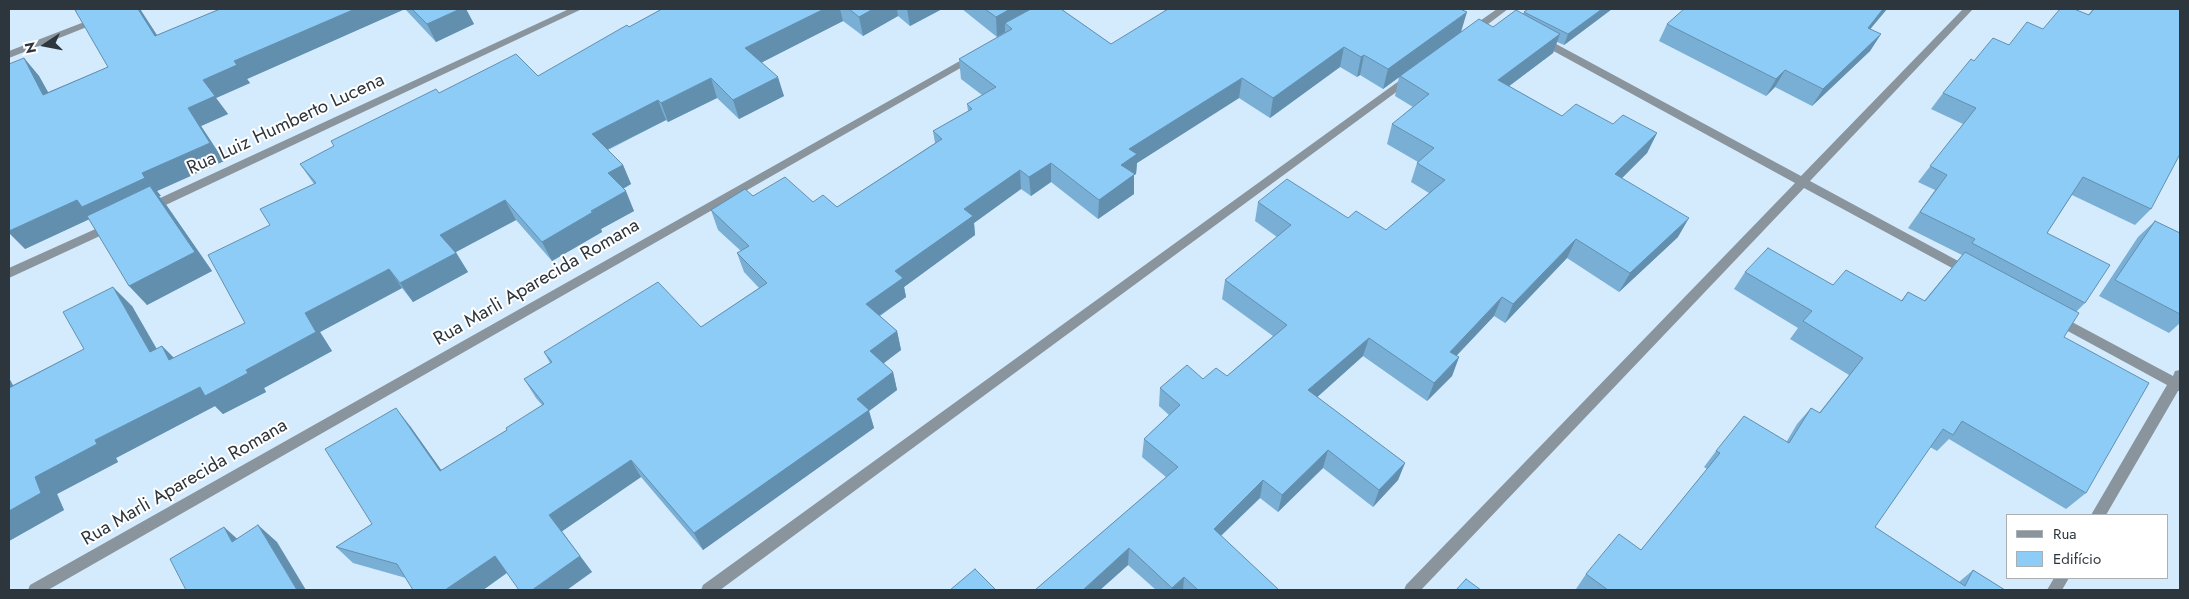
<!DOCTYPE html>
<meta charset="utf-8">
<style>
body{margin:0}
#map{position:relative;width:2189px;height:599px;overflow:hidden;background:#d3ebfd;font-family:Jost,sans-serif}
canvas{display:block}
.frame{position:absolute;inset:0;border:10px solid #2d363d;pointer-events:none}
.legend{position:absolute;left:2006px;top:514px;width:162px;height:65px;box-sizing:border-box;background:#fff;border:1px solid #abafb1;margin:0;padding:6px 9px;list-style:none;font-size:15px;color:#2d363d}
.legend li{display:flex;align-items:center;gap:10px;height:25px}
.legend b{width:25px;border:1px solid #abafb1}
.north{position:absolute;left:20px;top:20px;width:50px;height:50px;-webkit-text-stroke:4px #fff;paint-order:stroke;rotate:259deg;font-size:14px;font-weight:700;line-height:20px;text-align:center;color:#2d363d}
.north::after{content:'';display:block;margin:auto;width:18px;height:22px;background:#2d363d;clip-path:polygon(50% 0,100% 100%,50% 72%,0 100%)}
</style>
<div id="map">
<canvas width="2189" height="599"></canvas>
<div class="frame"></div>
<ul class="legend">
<li><b style="height:6px;background:#8a949c"></b>Rua</li>
<li><b style="height:14px;background:#8eccf8"></b>Edifício</li>
</ul>
<div class="north">N</div>
</div>
<script>
const ctx = document.querySelector('canvas').getContext('2d');
ctx.lineJoin = 'round';
const poly = rows => new Path2D(rows.map(r => 'M' + r).join(''));
function fillPath(path, color) { ctx.fillStyle = color; ctx.fill(path, 'evenodd'); }
function stroke(path, color, width, dash) { ctx.strokeStyle = color; ctx.lineWidth = width; ctx.lineCap = dash ? 'butt' : 'round'; ctx.setLineDash(dash || []); ctx.stroke(path); }
function label(font, color, halo, rows, align = 'center') {
  ctx.font = font + ' Jost,sans-serif'; ctx.lineWidth = 4; ctx.setLineDash([]); ctx.textBaseline = 'middle'; ctx.strokeStyle = halo; ctx.fillStyle = color; for (const [text, x, y, turn = 0] of rows) {
    ctx.save(); ctx.translate(x, y); ctx.rotate((+turn || 0) * Math.PI / 180); ctx.textAlign = isNaN(turn) ? turn : align; if (halo) ctx.strokeText(text, 0, 0); ctx.fillText(text, 0, 0); ctx.restore();
  }
}
fillPath(poly([
 [118,9,132,9,9,58,9,51,118,9],
 [569,9,582,9,153,211,145,211,143,208,145,205,569,9],
 [1497,9,1508,9,1475,34,1467,34,1467,30,1497,9],
 [1963,9,1973,9,1810,181,1973,269,1975,272,1973,275,1965,275,1804,188,1421,590,1404,590,1406,585,1795,183,1537,42,1537,38,1545,38,1801,176,1963,9],
 [974,53,978,54,978,58,48,590,28,590,30,585,974,53],
 [1410,73,1414,75,1414,79,720,590,701,590,703,585,1410,73],
 [111,222,115,223,117,226,115,229,9,278,9,268,111,222],
 [2057,314,2173,376,2175,371,2180,370,2180,391,2178,391,2106,515,2091,515,2167,385,2053,323,2051,319,2053,315,2057,314],
 [2054,578,2069,578,2062,590,2047,590,2054,578]
]), '#8a949c');
fillPath(poly([
 [75,9,140,9,157,35,220,9,466,9,474,24,436,42,405,9,247,79,250,83,216,98,228,114,201,126,224,161,157,191,161,196,159,196,167,206,212,271,147,305,89,219,25,249,24,58,39,76,48,92,108,67],
 [662,9,942,9,910,26,898,16,863,36,843,21,762,62,784,96,739,119,717,98,668,122,666,120,608,150,623,165,631,184,623,189,634,211,601,229,602,232,552,261,516,220,456,252,468,272,413,302,402,288,320,332,332,351,264,388,266,392,223,414,215,406,116,458,118,462,57,494,64,510,9,541,9,378,13,385,84,349,132,306,157,349,162,346,174,358,245,323,270,225,314,184,300,164,439,93,538,76],
 [962,9,1061,9,1111,44,1462,31,1493,27,1523,14,1524,12,1528,9,1612,9,1564,45,1557,42,1553,53,1509,86,1562,116,1613,124,1657,133,1647,153,1622,178,1678,237,1619,292,1567,258,1505,323,1494,316,1456,356,1459,357,1452,376,1427,401,1363,356,1317,397,1405,463,1398,480,1373,507,1323,468,1278,512,1260,498,1221,536,1279,590,1156,590,1128,565,1100,590,1035,590,1166,477,1142,457,1144,439,1169,415,1159,406,1160,388,1203,379,1227,376,1273,336,1222,299,1225,280,1277,237,1255,221,1258,202,1348,218,1386,230,1429,193,1411,182,1417,163,1418,162,1387,144,1392,124,1413,107,1395,96,1399,77,1383,89,1360,75,1357,77,1340,67,1270,118,1239,98,1137,163,1136,174,1134,175,1134,194,1098,219,1051,182,1031,196,1021,189,974,223,975,235,904,287,906,297,880,316,897,331,901,350,883,363,893,372,897,390,869,411,874,428,703,550,641,477,562,531,592,572,507,573,483,590,413,590,406,578,353,563,336,547,372,524,410,426,441,470,507,430,542,405,536,398,524,379,550,363,544,352,701,327,759,288,744,272,737,253,741,251,718,230,711,210,753,196,813,202,837,207,935,143,933,131,968,111,967,104,982,95,961,79,959,59,1005,33,997,37],
 [1887,9,1870,29,1881,34,1870,51,1812,106,1775,87,1766,96,1659,41,1667,24],
 [2093,9,2180,9,2151,209,2135,225,2072,195,2047,233,2085,303,2077,311,2064,337,2086,493,2066,509,1949,439,1937,451,1930,447,1875,527,1959,582,1973,570,2005,590,1578,590,1576,589,1586,574,1641,550,1707,469,1704,467,1716,451,1787,441,1797,424,1811,408,1819,413,1849,375,1790,339,1798,328,1734,289,1745,272,1833,285,1901,301,1908,292,1924,301,1962,255,1908,228,1935,190,1918,182,1963,124,1931,109,1943,93,1974,61,2043,29,2088,15],
 [2155,221,2180,233,2180,323,2169,333,2099,296,2138,237]
]), '#7aafd5');
fillPath(poly([
 [138,9,140,9,169,54,155,36],
 [355,9,405,9,247,79,250,83,216,98,228,114,201,126,224,161,157,191,161,196,159,196,167,206,212,271,147,305,129,286,92,218,25,249,9,233,9,231,77,200,142,173,188,108,203,80,234,61],
 [460,9,466,9,474,24,436,42,427,24],
 [824,9,840,9,843,21,751,68,745,48],
 [873,9,897,9,898,16,863,36,859,17],
 [907,9,942,9,910,26],
 [1010,9,1040,9,1005,23,1005,32,997,37,996,17],
 [1602,9,1612,9,1564,45,1568,34],
 [1883,9,1887,9,1857,45,1868,28],
 [1467,12,1461,32,1383,89,1388,69],
 [1560,34,1553,53,1492,99,1498,80],
 [1881,34,1870,51,1812,106,1823,89],
 [1344,47,1340,67,1270,118,1273,98],
 [1364,55,1360,75,1357,77,1361,57],
 [24,58,39,76,59,112,43,95],
 [1785,70,1775,87,1766,96,1776,79],
 [778,77,784,96,739,119,733,100],
 [711,78,717,98,668,122,661,103],
 [1242,78,1239,98,1137,163,1136,174,1134,175,1134,194,1098,219,1099,200,1129,149],
 [658,100,666,120,600,153,592,134],
 [1657,133,1647,153,1606,194,1615,174],
 [1051,163,1051,182,1031,196,1029,177],
 [623,165,631,184,617,192,608,173],
 [1020,170,1021,189,974,223,975,235,904,287,906,297,870,322,866,304,895,271,964,209],
 [626,191,634,211,601,229,602,232,552,261,542,242,591,211],
 [505,200,516,220,452,254,440,235],
 [1689,218,1678,237,1619,292,1630,273],
 [1576,239,1567,258,1505,323,1513,304],
 [456,253,468,272,413,302,400,283],
 [389,269,402,288,320,332,332,351,264,388,266,392,223,414,215,406,116,458,118,462,57,494,64,510,9,541,9,511,35,477,95,440,200,387,246,370,305,313],
 [113,287,132,306,169,371,150,352],
 [1502,297,1494,316,1443,370,1450,352],
 [897,331,901,350,875,370,870,351],
 [1369,338,1363,356,1304,409,1308,390],
 [162,346,181,365,169,360],
 [1459,357,1452,376,1427,401,1434,383],
 [893,372,897,390,869,411,874,428,703,550,694,533,857,399],
 [9,378,25,409,9,395],
 [396,408,410,426,454,488,440,471],
 [1328,450,1323,468,1278,512,1282,495],
 [631,460,641,477,561,532,549,515],
 [1405,463,1398,480,1373,507,1379,490],
 [1263,480,1260,498,1211,545,1214,529],
 [258,525,277,542,306,590,297,590],
 [224,527,243,544,232,542],
 [1129,548,1128,565,1100,590,1083,590],
 [495,556,508,572,483,590,445,590],
 [580,556,592,572,567,590,532,590],
 [1184,577,1183,590,1172,590,1172,588]
]), '#638fae');
const building = poly([
 [79,9,138,9,155,36,220,9,355,9,234,61,237,65,203,80,215,96,188,108,210,143,142,173,145,178,82,207,77,200,9,231,9,64,24,58,43,95,108,67,75,10,79,9],
 [412,9,460,9,427,24,412,9],
 [662,9,824,9,745,48,778,77,733,100,711,78,661,103,658,100,592,134,623,165,608,173,626,191,591,211,593,212,542,242,505,200,440,235,456,253,400,283,389,269,305,313,316,332,246,370,248,373,205,396,200,387,95,440,97,444,35,477,41,493,9,511,9,388,84,349,63,312,113,287,150,352,162,346,169,360,245,323,208,255,270,225,260,209,316,183,300,164,334,146,331,141,436,89,439,93,516,54,538,76,627,25,629,27,662,9],
 [849,9,873,9,859,17,849,9],
 [985,9,1010,9,996,17,985,9],
 [1031,9,1061,9,1111,44,1168,9,1460,9,1467,12,1388,69,1364,55,1361,57,1344,47,1273,98,1242,78,1129,149,1137,154,1121,165,1135,174,1099,200,1051,163,1029,177,1020,170,964,209,973,216,895,271,903,278,866,304,897,331,870,351,893,372,857,399,869,410,694,533,631,460,549,515,580,556,532,590,519,590,495,556,445,590,413,590,397,564,336,547,372,524,325,449,396,408,440,471,507,430,506,428,544,404,524,379,552,362,544,352,658,282,701,327,767,283,737,253,749,246,711,210,745,189,753,196,785,177,813,202,823,195,837,207,942,139,933,131,972,109,967,104,996,87,959,59,1012,29,1005,23,1031,9],
 [1528,9,1602,9,1568,34,1524,12,1528,9],
 [1684,9,1883,9,1868,28,1881,34,1823,89,1785,70,1776,79,1667,24,1684,9],
 [2060,9,2074,9,2089,15,2094,9,2180,9,2180,154,2151,209,2083,177,2047,233,2110,265,2085,303,1972,243,1975,239,1920,212,1947,175,1930,166,1976,108,1943,93,1971,59,1974,61,1993,38,2009,45,2027,22,2043,29,2060,9],
 [1516,10,1560,34,1498,80,1562,116,1576,104,1613,124,1623,115,1657,133,1615,174,1689,218,1630,273,1576,239,1513,304,1502,297,1450,352,1459,357,1434,383,1369,338,1308,390,1405,463,1379,490,1328,450,1282,495,1263,480,1214,529,1279,590,1198,590,1184,577,1172,588,1129,548,1083,590,1035,590,1178,467,1144,439,1180,405,1160,388,1187,365,1203,379,1216,368,1227,376,1287,325,1225,280,1291,225,1258,202,1287,179,1348,218,1356,211,1386,230,1445,180,1417,163,1434,148,1392,124,1429,94,1400,76,1479,19,1493,27,1516,10],
 [150,186,195,252,129,286,87,216,150,186],
 [2155,221,2180,233,2180,314,2115,280,2155,221],
 [1768,248,1833,285,1846,270,1902,301,1908,292,1925,301,1965,252,2079,313,2064,337,2149,383,2086,493,1962,421,1953,435,1943,429,1875,527,1965,586,1973,570,2005,590,1608,590,1586,574,1619,534,1641,550,1720,453,1716,451,1744,416,1789,443,1811,408,1820,413,1863,358,1803,321,1812,311,1745,272,1768,248],
 [258,525,297,590,186,590,170,559,224,527,232,542,258,525],
 [975,569,996,590,950,590,975,569],
 [1466,579,1481,590,1456,590,1466,579]
]);
fillPath(building, '#8eccf8');
stroke(building, '#638fae', 1);
label('19px', '#2d363d', '#fff', [
 ["Rua Luiz Humberto Lucena",286,125,-25],
 ["Rua Marli Aparecida Romana",537,283,-30],
 ["Rua Marli Aparecida Romana",185,483,-30]
]);
</script>
